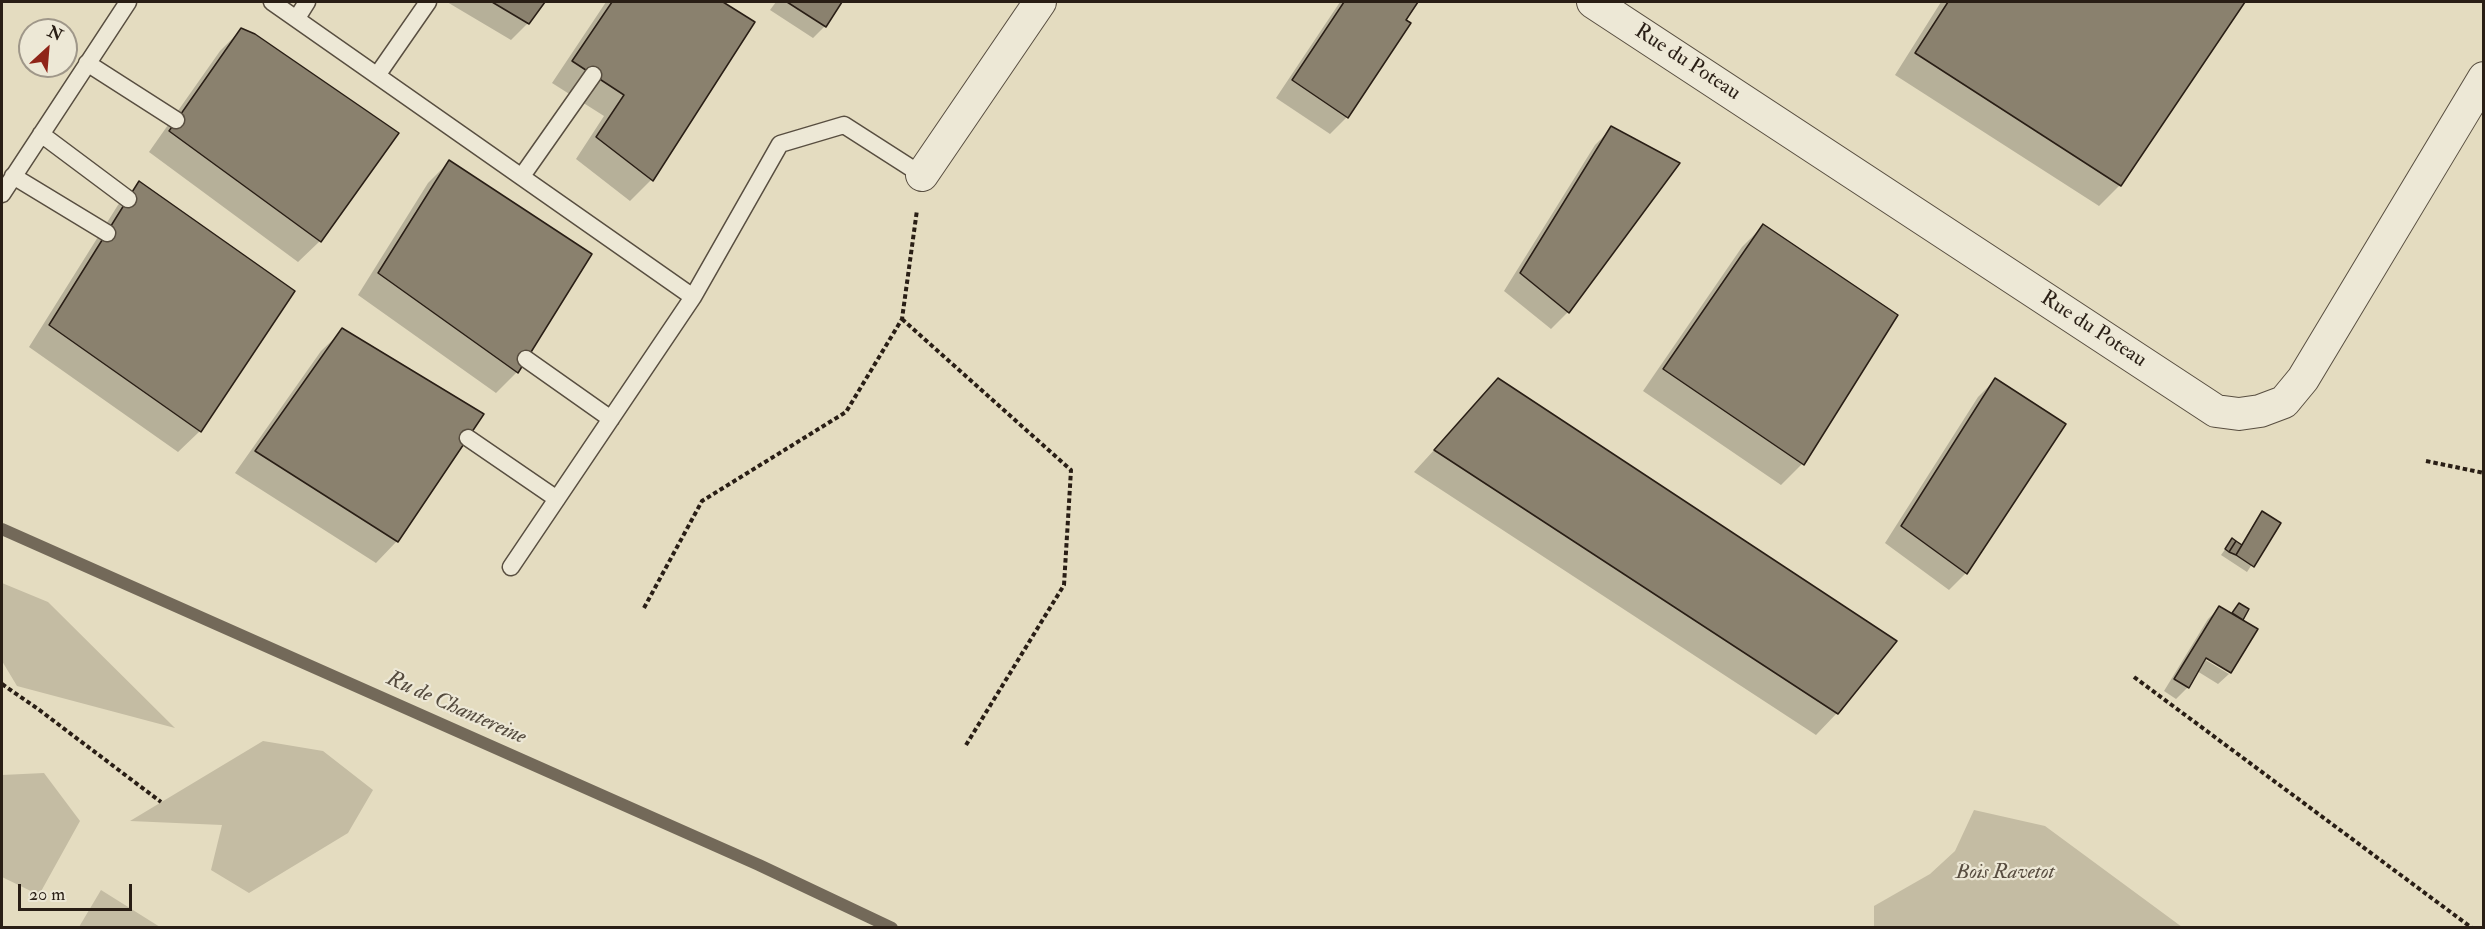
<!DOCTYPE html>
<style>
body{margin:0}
#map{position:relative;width:2485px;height:929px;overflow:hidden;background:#e4dcc0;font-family:"IM FELL Double Pica",serif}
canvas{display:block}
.frame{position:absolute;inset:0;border:3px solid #291e15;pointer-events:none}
.north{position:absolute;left:18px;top:18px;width:60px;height:60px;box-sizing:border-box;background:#ede8d6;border:2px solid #9f9789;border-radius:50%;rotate:26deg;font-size:16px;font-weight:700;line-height:24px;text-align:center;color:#291e15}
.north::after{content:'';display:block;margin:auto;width:21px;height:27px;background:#8f2418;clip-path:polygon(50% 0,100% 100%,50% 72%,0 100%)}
.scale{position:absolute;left:18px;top:884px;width:114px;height:27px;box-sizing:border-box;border:3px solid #291e15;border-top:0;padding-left:8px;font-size:18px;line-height:21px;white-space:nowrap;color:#291e15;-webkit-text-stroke:4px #ede8d6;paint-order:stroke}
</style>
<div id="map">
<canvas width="2485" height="929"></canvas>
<div class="frame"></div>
<div class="north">N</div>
<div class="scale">20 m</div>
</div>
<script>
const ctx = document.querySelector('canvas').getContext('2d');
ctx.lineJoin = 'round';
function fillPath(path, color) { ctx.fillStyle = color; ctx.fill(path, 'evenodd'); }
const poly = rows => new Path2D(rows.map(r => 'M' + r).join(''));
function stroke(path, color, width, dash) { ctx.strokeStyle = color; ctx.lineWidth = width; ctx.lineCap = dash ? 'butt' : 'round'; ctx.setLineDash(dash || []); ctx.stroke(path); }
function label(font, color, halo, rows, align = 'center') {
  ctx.font = font + ' "IM FELL Double Pica",serif'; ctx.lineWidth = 4.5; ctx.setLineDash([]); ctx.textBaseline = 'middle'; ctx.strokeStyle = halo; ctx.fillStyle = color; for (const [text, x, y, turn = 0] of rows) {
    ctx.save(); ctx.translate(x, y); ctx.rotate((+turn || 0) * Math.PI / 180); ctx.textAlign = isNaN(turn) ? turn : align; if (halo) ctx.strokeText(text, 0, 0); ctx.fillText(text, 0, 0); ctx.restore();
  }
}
fillPath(poly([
 [2,583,48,602,175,728,17,686,2,661],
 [263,741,323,751,373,790,348,833,249,893,211,870,222,825,130,821],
 [44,773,80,821,39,895,2,877,2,775],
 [1974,810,2045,826,2182,927,1874,927,1874,906,1930,874,1955,851],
 [101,890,160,927,79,927]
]), '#c4bca3');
fillPath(poly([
 [447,2,543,2,528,23,511,40],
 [606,2,720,2,753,23,651,180,630,201,576,159,604,116,552,83],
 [776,2,841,2,825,26,813,38,770,10],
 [1340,2,1416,2,1347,117,1330,134,1276,98],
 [1941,2,2243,2,2120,185,2099,206,1895,75],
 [242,29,320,241,298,262,149,152,220,51],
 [1612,128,1678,163,1568,312,1551,329,1504,291,1595,145],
 [449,162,517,372,496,393,358,295,428,183],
 [139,183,292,291,200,431,178,452,29,347,118,205],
 [1763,226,1896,315,1802,464,1781,485,1643,391,1742,247],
 [343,330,482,415,397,541,376,563,235,473,321,351],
 [1498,380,1837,713,1816,735,1414,472],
 [1995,380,1966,573,1949,590,1885,543,1978,397],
 [2262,512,2279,523,2247,572,2221,555,2232,540,2241,545],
 [2239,604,2247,609,2241,620,2256,630,2230,673,2201,653,2199,656,2229,674,2218,684,2197,671,2188,687,2176,699,2164,691,2208,619,2219,608,2231,614]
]), '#0003');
stroke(poly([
 [2,529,759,865,892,928]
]), '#736959', 12);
const building = poly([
 [492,2,545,2,529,24,492,2],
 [612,2,723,2,755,22,653,181,596,137,624,95,572,61,612,2],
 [787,2,842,2,826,27,787,2],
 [1344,2,1418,2,1406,20,1411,23,1348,118,1292,80,1344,2],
 [1948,2,2245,2,2121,186,1915,53,1948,2],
 [241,28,255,34,399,133,321,242,169,131,241,28],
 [1611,126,1680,163,1569,313,1520,273,1611,126],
 [449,160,592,254,518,373,378,273,449,160],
 [139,181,295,291,201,432,49,325,139,181],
 [1763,224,1898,315,1804,465,1663,369,1763,224],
 [342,328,484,414,398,542,255,451,342,328],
 [1498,378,1897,641,1838,714,1434,450,1498,378],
 [1995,378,2066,424,1967,574,1901,526,1995,378],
 [2262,511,2281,523,2254,567,2236,555,2262,511],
 [2232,538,2236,541,2229,552,2225,549,2232,538],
 [2236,541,2242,545,2236,555,2229,552,2236,541],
 [2239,603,2249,609,2243,620,2232,613,2239,603],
 [2219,606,2258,629,2231,673,2206,658,2189,688,2174,679,2219,606]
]);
fillPath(building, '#8a816e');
stroke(building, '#291e15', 1.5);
const service = poly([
 [272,2,693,297,780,144,844,125,922,175],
 [297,18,307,2],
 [87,63,176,120],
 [378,74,428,2],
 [41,134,128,199],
 [13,176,107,233],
 [522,176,593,75],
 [2,194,128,2],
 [526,359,611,419],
 [468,438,557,499],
 [511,567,693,297]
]);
const minor = poly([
 [1593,2,2216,411,2239,414,2260,411,2284,402,2303,379,2484,78],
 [922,175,1040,2]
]);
stroke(service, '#584e40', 19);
stroke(minor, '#584e40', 34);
stroke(poly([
 [902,319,1071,470,1064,585,966,745],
 [2426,461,2484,473],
 [644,608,702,501,846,412,902,319,917,210],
 [2134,677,2472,928],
 [2,684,38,709,161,802]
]), '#291e15', 4, [4.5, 3]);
stroke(service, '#ede8d6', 16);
stroke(minor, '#ede8d6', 32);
label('21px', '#291e15', '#ede8d6', [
 ["Rue du Poteau",1687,63,33],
 ["Rue du Poteau",2093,330,33]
]);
label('italic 21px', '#584d40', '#ede8d6', [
 ["Bois Ravetot",2005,873]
]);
label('italic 22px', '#544a3d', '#ede8d6', [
 ["Ru de Chantereine",456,709,24]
]);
</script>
